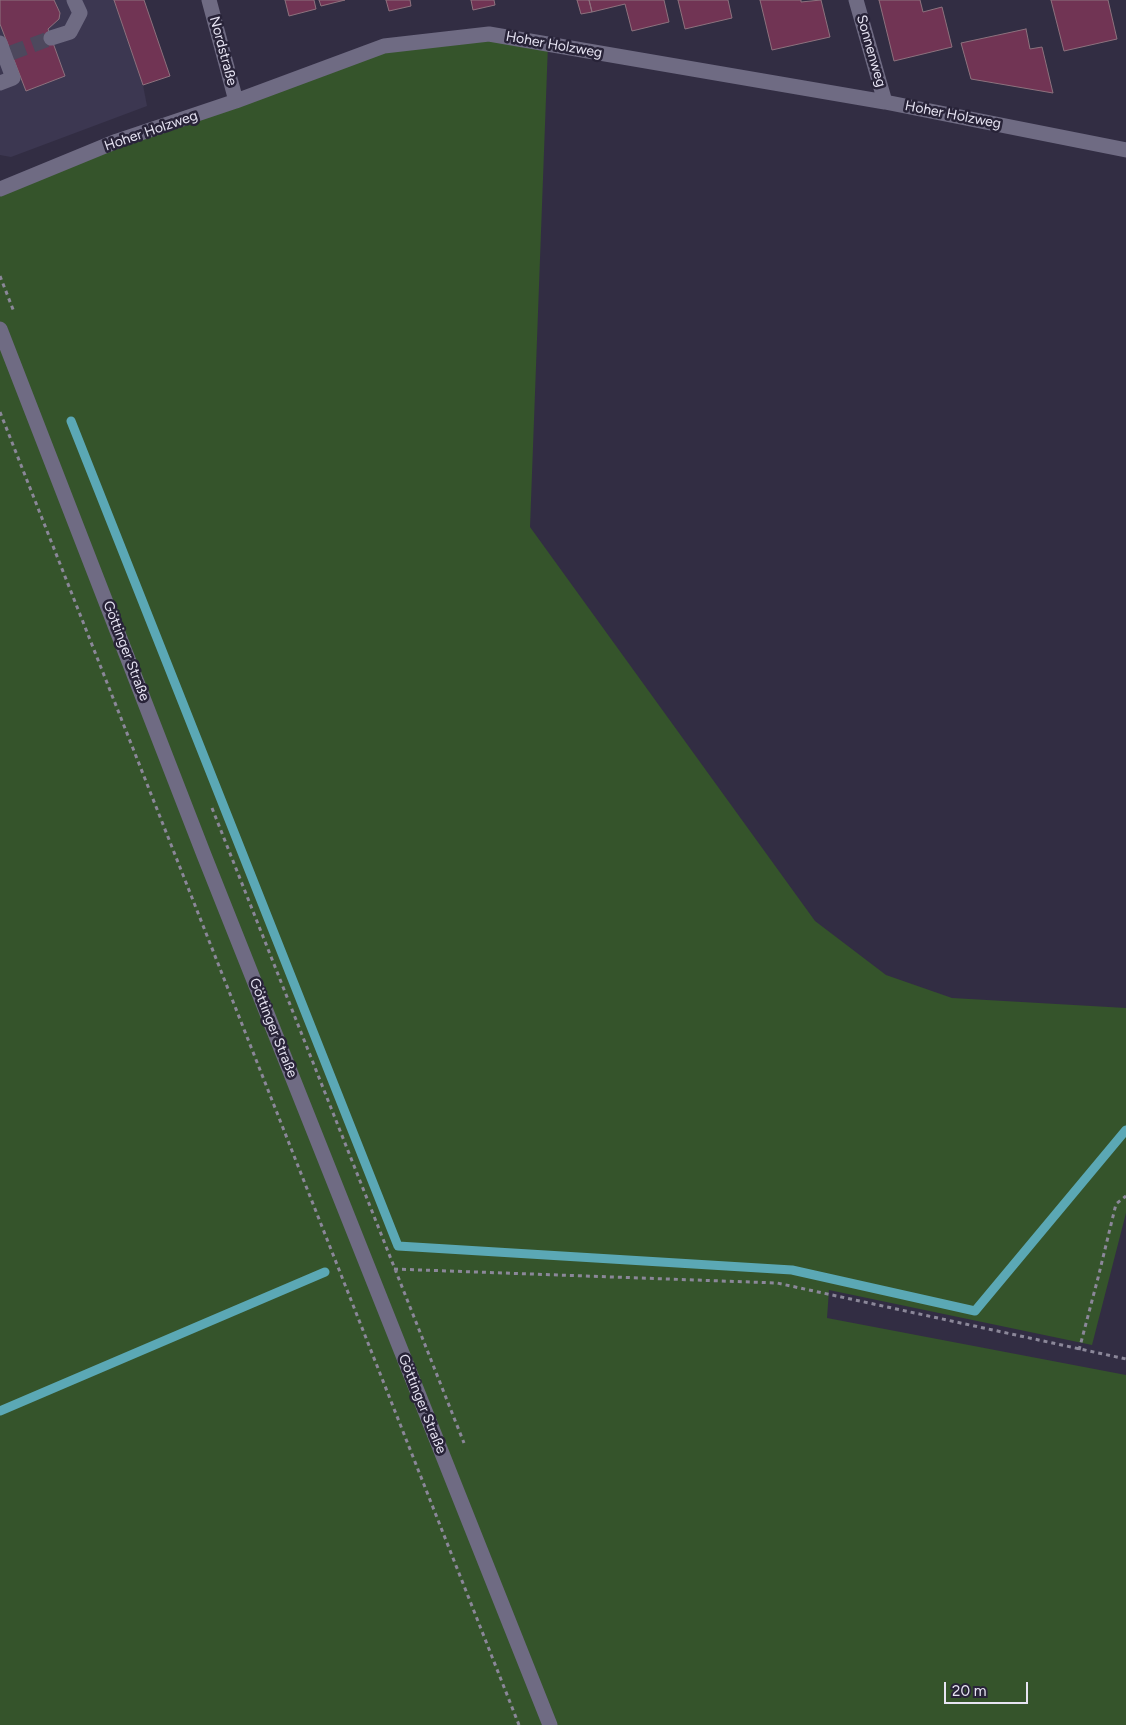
<!DOCTYPE html>
<meta charset="utf-8">
<style>
body{margin:0}
#map{position:relative;width:1126px;height:1725px;overflow:hidden;background:#322d43;font-family:Figtree,sans-serif}
canvas{display:block}
.scale{position:absolute;left:944px;top:1682px;width:84px;height:22px;box-sizing:border-box;border:2px solid #e7e4f3;border-top:0;padding-left:6px;font-size:15px;line-height:18px;white-space:nowrap;color:#e7e4f3;-webkit-text-stroke:4px #282338;paint-order:stroke}
</style>
<div id="map">
<canvas width="1126" height="1725"></canvas>
<div class="scale">20 m</div>
</div>
<script>
const ctx = document.querySelector('canvas').getContext('2d');
ctx.lineJoin = 'round';
function fillPath(path, color) { ctx.fillStyle = color; ctx.fill(path, 'evenodd'); }
const poly = rows => new Path2D(rows.map(r => 'M' + r).join(''));
function stroke(path, color, width, dash) { ctx.strokeStyle = color; ctx.lineWidth = width; ctx.lineCap = dash ? 'butt' : 'round'; ctx.setLineDash(dash || []); ctx.stroke(path); }
function label(font, color, halo, rows, align = 'center') {
  ctx.font = font + ' Figtree,sans-serif'; ctx.lineWidth = 5; ctx.setLineDash([]); ctx.textBaseline = 'middle'; ctx.strokeStyle = halo; ctx.fillStyle = color; for (const [text, x, y, turn = 0] of rows) {
    ctx.save(); ctx.translate(x, y); ctx.rotate((+turn || 0) * Math.PI / 180); ctx.textAlign = isNaN(turn) ? turn : align; if (halo) ctx.strokeText(text, 0, 0); ctx.fillText(text, 0, 0); ctx.restore();
  }
}
fillPath(poly([
 [0,0,114,0,143,85,147,106,11,157,0,155]
]), '#3c3751');
fillPath(poly([
 [489,34,548,44,530,527,815,921,886,975,952,998,1126,1008,1126,1213,1092,1345,829,1290,827,1318,1126,1375,1126,1725,0,1725,0,189,384,46]
]), '#35542b');
stroke(poly([
 [71,421,398,1246,792,1270,975,1311,1126,1130],
 [0,1411,325,1272]
]), '#5ba8b5', 9);
const building = poly([
 [0,0,54,0,60,13,59,19,48,29,65,76,26,91,0,24,0,0],
 [114,0,144,0,170,76,143,85,114,0],
 [285,0,314,0,316,9,289,16,285,0],
 [319,0,345,0,321,6,319,0],
 [386,0,410,0,411,6,389,11,386,0],
 [471,0,494,0,495,5,473,10,471,0],
 [577,0,589,0,592,12,581,14,577,0],
 [589,0,664,0,669,22,632,31,625,4,592,12,589,0],
 [678,0,728,0,732,18,685,29,678,0],
 [760,0,801,0,801,2,821,0,830,37,772,50,760,0],
 [879,0,920,0,923,12,942,7,952,47,894,61,879,0],
 [1051,0,1108,0,1117,39,1064,51,1051,0],
 [1026,29,1030,49,1042,47,1053,93,971,79,961,43,1026,29]
]);
fillPath(building, '#713454');
stroke(building, '#8d727e', 1);
stroke(poly([
 [11,53,51,38]
]), '#4d485d', 15, [15, 8]);
stroke(poly([
 [0,276,14,312],
 [0,412,519,1725],
 [212,808,464,1443],
 [394,1269,777,1283,1126,1359],
 [1079,1350,1098,1278,1116,1204,1126,1196]
]), '#8b8799', 3, [4, 4]);
stroke(poly([
 [209,0,236,101],
 [856,0,885,102],
 [51,38,70,32,80,13,74,0],
 [0,43,13,78,0,83],
 [0,189,117,141,236,101,384,46,489,34,885,102,1126,150],
 [0,329,204,855,550,1725]
]), '#6f6b83', 15);
label('14px', '#e7e4f3', '#282338', [
 ["Hoher Holzweg",554,45,10],
 ["Nordstraße",223,51,75],
 ["Sonnenweg",871,51,74],
 ["Hoher Holzweg",953,115,11],
 ["Hoher Holzweg",151,131,-19],
 ["Göttinger Straße",126,651,69],
 ["Göttinger Straße",273,1028,68],
 ["Göttinger Straße",422,1404,68]
]);
</script>
